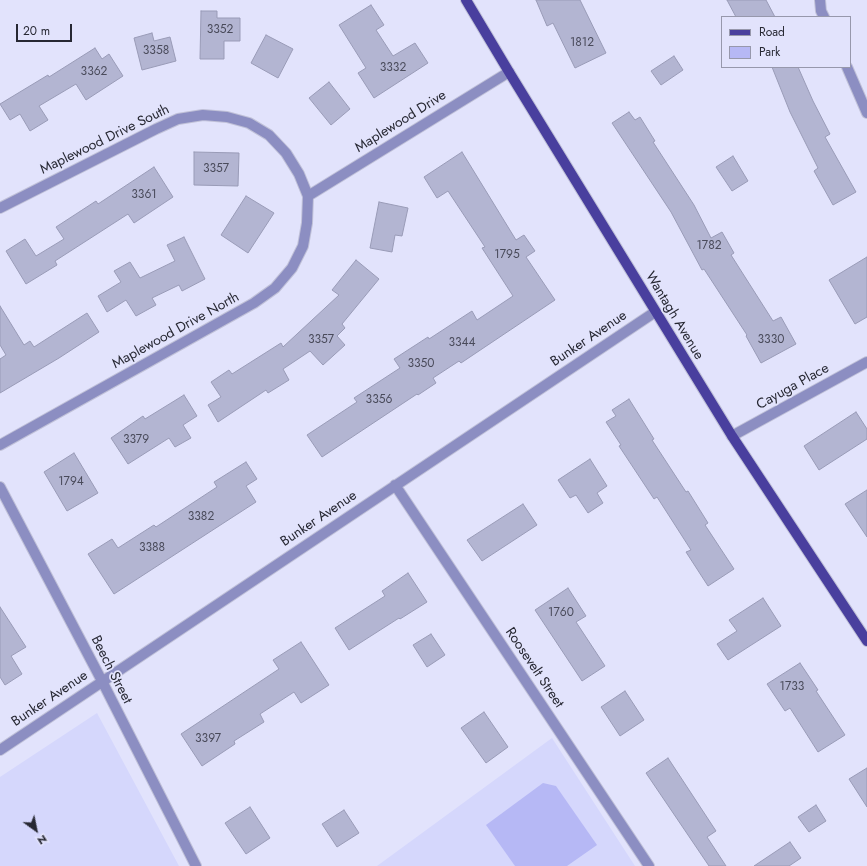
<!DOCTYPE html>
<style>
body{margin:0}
#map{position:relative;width:867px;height:866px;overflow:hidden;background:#e2e3fc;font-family:Jost,sans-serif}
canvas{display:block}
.legend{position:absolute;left:721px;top:16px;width:130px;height:52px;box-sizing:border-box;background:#e2e3fc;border:1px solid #9798ac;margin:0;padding:5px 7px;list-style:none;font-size:12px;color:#272833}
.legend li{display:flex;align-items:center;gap:8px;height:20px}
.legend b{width:20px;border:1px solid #9798ac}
.north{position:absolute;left:16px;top:810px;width:40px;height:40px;-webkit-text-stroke:3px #e2e3fc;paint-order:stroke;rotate:147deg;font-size:11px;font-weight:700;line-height:16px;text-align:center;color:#272833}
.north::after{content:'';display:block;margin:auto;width:14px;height:18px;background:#272833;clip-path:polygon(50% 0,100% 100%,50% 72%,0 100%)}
.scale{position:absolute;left:16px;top:24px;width:56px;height:18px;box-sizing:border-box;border:2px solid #272833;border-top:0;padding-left:5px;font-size:12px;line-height:14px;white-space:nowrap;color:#272833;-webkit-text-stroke:3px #e2e3fc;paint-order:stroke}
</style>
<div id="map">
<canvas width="867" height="866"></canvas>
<ul class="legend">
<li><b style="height:5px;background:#493f9e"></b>Road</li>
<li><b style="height:11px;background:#b6b8f5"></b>Park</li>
</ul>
<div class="north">N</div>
<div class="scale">20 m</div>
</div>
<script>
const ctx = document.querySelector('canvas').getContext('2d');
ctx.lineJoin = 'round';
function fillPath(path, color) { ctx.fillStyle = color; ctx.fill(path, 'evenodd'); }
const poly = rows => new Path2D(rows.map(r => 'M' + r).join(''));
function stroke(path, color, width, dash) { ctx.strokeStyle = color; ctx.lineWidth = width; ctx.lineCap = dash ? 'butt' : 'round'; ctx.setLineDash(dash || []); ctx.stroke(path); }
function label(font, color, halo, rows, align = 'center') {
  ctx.font = font + ' Jost,sans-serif'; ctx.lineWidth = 3.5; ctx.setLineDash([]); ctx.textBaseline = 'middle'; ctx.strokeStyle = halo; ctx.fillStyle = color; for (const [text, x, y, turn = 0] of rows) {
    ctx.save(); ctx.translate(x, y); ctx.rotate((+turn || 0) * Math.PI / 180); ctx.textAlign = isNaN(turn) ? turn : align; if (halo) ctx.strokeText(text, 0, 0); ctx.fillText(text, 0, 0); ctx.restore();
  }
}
fillPath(poly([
 [97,713,179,866,0,866,0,777],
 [552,738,635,866,377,866]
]), '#d5d7fc');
fillPath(poly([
 [543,783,556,786,597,845,567,866,515,866,486,825]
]), '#b6b8f5');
const building = poly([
 [536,0,580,0,606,53,575,68,553,23,547,26,536,0],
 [727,0,766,0,775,17,736,17,727,0],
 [371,5,384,25,376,30,393,56,415,43,428,63,374,98,358,73,366,68,339,25,371,5],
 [201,11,217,11,217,18,240,18,240,41,224,41,224,59,200,59,201,11],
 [152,33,154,41,170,37,176,61,142,70,134,38,152,33],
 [266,35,293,49,278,78,251,63,266,35],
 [95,48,102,59,109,54,123,76,86,100,76,84,39,106,48,120,30,131,20,114,10,120,0,104,48,75,49,77,95,48],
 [674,56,683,70,661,85,651,71,674,56],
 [772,67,798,67,813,101,830,134,825,137,856,192,833,205,814,171,818,168,790,112,772,67],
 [329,82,350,109,331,125,309,98,329,82],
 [629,112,635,120,640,117,655,141,653,142,694,205,711,238,722,232,734,253,731,255,773,321,781,317,796,344,761,363,746,336,747,335,704,269,702,270,671,212,612,123,629,112],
 [194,152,239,153,238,186,194,185,194,152],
 [462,152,516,240,524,235,535,251,526,257,555,300,461,363,459,361,433,378,436,383,418,395,417,394,322,457,307,435,357,402,354,398,400,368,394,359,428,337,429,339,472,311,477,320,513,296,482,248,485,247,448,191,437,198,424,177,462,152],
 [733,156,748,181,732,191,716,167,733,156],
 [154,167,173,197,134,223,128,214,55,261,57,265,26,284,6,251,25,239,36,256,64,239,56,227,96,201,98,204,154,167],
 [246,196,274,213,248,253,221,235,246,196],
 [379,202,408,208,402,236,395,235,392,252,370,248,379,202],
 [184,237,205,279,182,291,179,285,152,298,156,305,136,316,126,300,107,312,98,296,121,282,114,271,130,262,140,278,175,261,167,245,184,237],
 [867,257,867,317,855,324,829,280,867,257],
 [356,260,379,279,342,324,345,328,337,336,345,345,323,365,310,351,283,369,289,380,268,393,266,390,218,422,208,405,221,397,211,382,229,370,232,374,281,343,283,347,339,295,332,290,356,260],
 [0,306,24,345,30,341,34,347,87,313,99,332,59,358,0,393,0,359,6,355,0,345,0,306],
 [184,395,197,416,183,425,191,438,175,447,169,438,128,464,111,438,143,416,145,419,184,395],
 [629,399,654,439,652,440,686,492,688,491,708,523,705,525,734,569,708,586,686,552,691,550,657,497,654,499,619,446,621,445,606,422,616,416,612,410,629,399],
 [856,412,867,429,867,439,819,470,804,446,856,412],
 [74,453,98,493,67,511,44,472,74,453],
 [590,459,607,486,597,493,603,503,588,513,576,495,570,498,558,480,590,459],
 [246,462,257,479,246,486,256,502,114,594,88,554,112,539,118,548,154,525,156,527,217,487,214,482,246,462],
 [867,490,867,537,845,504,867,490],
 [523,504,537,525,482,561,467,540,523,504],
 [408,573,427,602,400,619,399,618,349,650,335,628,385,596,382,591,408,573],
 [568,588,586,616,576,622,605,666,582,681,535,610,568,588],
 [763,598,781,626,728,660,717,644,737,631,729,620,763,598],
 [0,607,26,647,11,656,22,674,5,685,0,677,0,607],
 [431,634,445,655,427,667,413,645,431,634],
 [301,642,329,685,301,703,294,692,260,714,264,722,234,741,235,744,202,766,181,734,279,669,273,660,301,642],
 [800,663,818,690,816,691,845,735,818,752,790,708,785,711,767,684,800,663],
 [625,691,644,720,620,736,601,707,625,691],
 [484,712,508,747,486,763,461,728,484,712],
 [668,758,716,831,707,837,726,866,709,866,646,773,668,758],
 [867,768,867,807,849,779,867,768],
 [816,805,826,821,809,832,798,817,816,805],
 [250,807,270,838,246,854,225,823,250,807],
 [344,810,359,833,337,847,322,824,344,810],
 [790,842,801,858,789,866,754,866,790,842]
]);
fillPath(building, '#b3b5d2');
stroke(building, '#999bb7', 1);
const minor = poly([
 [820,0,821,11,824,17],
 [847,67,867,113],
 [308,196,509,72],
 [0,208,156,129,178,119,203,115,227,117,249,123,269,135,286,153,299,174,308,196,307,223,303,246,292,268,275,288,254,303,0,445],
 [732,436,867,362],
 [395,485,649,866],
 [0,487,102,681,196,866],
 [0,750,655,312]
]);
const major = poly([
 [466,0,509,72,732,436,867,641]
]);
stroke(minor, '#c0c1d8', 12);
stroke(major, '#c0c1d8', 12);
stroke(minor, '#8c8ec2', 10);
stroke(major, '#493f9e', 10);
label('12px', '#4a4b5b', null, [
 ["3352",220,30],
 ["1812",582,43],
 ["3358",156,51],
 ["3332",393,68],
 ["3362",94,72],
 ["3357",216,169],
 ["3361",144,195],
 ["1782",709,246],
 ["1795",507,255],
 ["3357",321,340],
 ["3330",771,340],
 ["3344",462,343],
 ["3350",421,364],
 ["3356",379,400],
 ["3379",136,440],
 ["1794",71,482],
 ["3382",201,517],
 ["3388",152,548],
 ["1760",561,613],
 ["1733",792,687],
 ["3397",208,739]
]);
label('14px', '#272833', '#e2e3fc', [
 ["Maplewood Drive",401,122,-32],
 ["Maplewood Drive South",105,140,-26],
 ["Wantagh Avenue",674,316,59],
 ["Maplewood Drive North",176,331,-29],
 ["Bunker Avenue",589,339,-34],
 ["Cayuga Place",793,387,-29],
 ["Bunker Avenue",319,519,-34],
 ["Roosevelt Street",534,668,56],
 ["Beech Street",111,670,63],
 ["Bunker Avenue",50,699,-34]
]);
</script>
